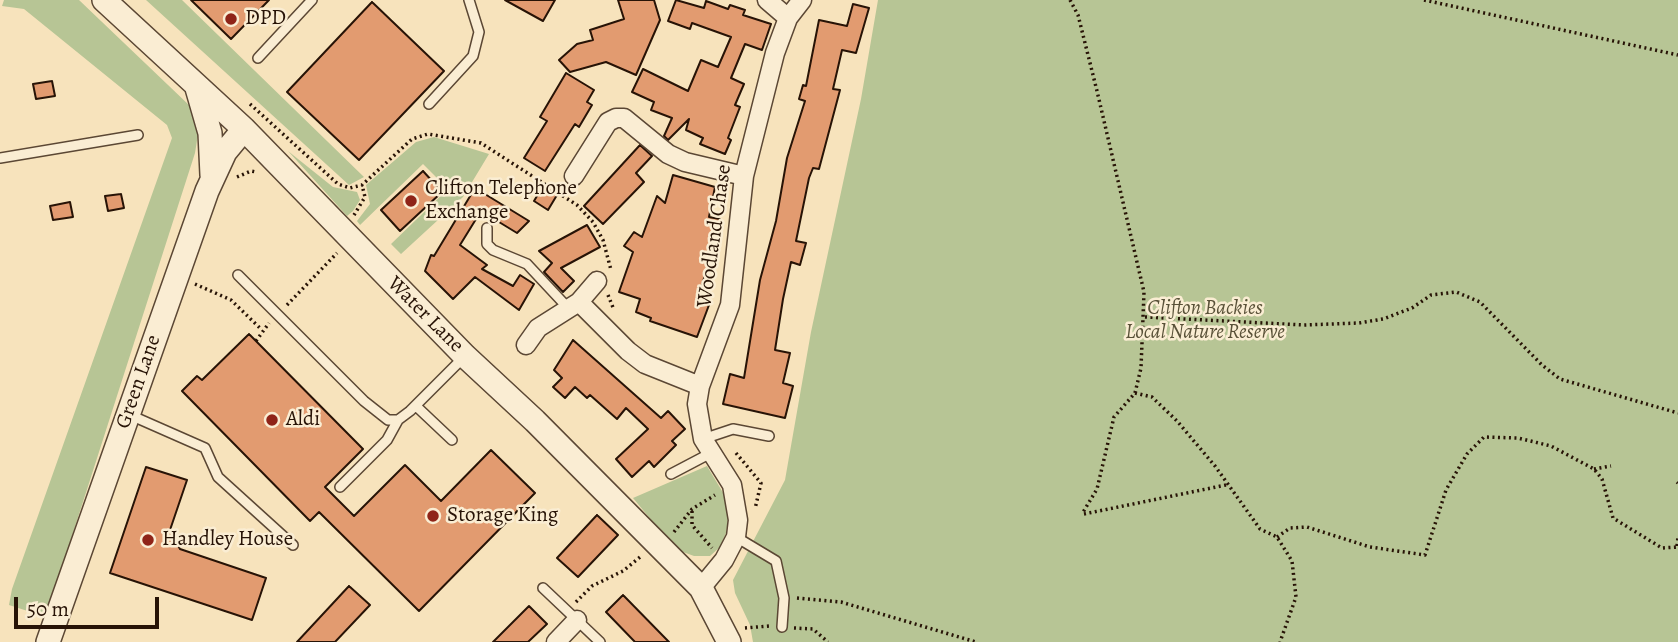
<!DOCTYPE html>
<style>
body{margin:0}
#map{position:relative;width:1678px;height:642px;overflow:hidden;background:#f7e3bc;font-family:Alegreya,serif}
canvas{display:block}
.scale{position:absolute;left:14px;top:597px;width:145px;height:32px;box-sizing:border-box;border:4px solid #271306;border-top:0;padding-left:9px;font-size:21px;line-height:24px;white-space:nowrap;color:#271306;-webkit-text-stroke:5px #faedd3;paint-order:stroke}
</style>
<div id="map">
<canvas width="1678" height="642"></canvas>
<div class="scale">50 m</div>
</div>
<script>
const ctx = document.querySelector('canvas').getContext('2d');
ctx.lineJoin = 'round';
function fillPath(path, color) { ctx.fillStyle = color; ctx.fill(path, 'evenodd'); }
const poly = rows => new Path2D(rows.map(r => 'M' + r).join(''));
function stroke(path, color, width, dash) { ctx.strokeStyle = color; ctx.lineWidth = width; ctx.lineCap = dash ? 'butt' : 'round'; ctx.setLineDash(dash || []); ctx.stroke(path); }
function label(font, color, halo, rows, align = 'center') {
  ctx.font = font + ' Alegreya,serif'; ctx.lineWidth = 5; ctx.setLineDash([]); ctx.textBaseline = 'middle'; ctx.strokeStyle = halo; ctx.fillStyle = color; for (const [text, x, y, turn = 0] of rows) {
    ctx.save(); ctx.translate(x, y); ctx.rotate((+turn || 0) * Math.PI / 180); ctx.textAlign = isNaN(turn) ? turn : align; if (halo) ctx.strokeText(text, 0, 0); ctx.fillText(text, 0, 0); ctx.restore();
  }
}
fillPath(poly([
 [4,0,79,0,190,106,198,134,195,153,46,617,9,605,12,589,172,138,167,125,24,9,2,6],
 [146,0,182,0,364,177,349,185],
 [878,0,1678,0,1678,642,753,642,750,625,735,593,733,580,785,480,811,332,861,99],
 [434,137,489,154,463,197,401,254,391,244,448,189,423,164,360,225,357,221,370,204,366,185,416,142],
 [288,151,333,187,357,192,360,200,353,211,347,216],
 [707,466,725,496,729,512,726,533,720,547,710,556,694,556,683,552,662,533,633,498]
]), '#b7c595');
const building = poly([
 [191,0,269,0,231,39,191,0],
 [505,0,555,0,543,21,505,0],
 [618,0,654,0,660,20,636,75,606,62,570,72,559,60,577,44,593,40,590,30,624,19,618,0],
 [676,0,704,8,706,1,728,9,730,5,745,10,743,15,771,24,762,50,745,44,731,78,744,84,735,105,740,107,728,138,731,140,725,154,700,144,703,138,686,130,689,119,668,140,664,136,672,118,651,110,654,102,632,92,643,69,688,91,701,60,718,67,731,37,692,23,690,29,668,21,676,0],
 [372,2,444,71,359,160,287,92,372,2],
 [853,4,869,8,856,53,842,50,833,89,840,90,819,169,813,168,809,178,796,241,806,243,800,265,791,262,783,299,775,350,790,353,783,383,793,386,785,418,723,404,730,374,744,378,760,280,776,221,787,158,805,101,799,99,803,85,806,86,819,20,847,26,853,4],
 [566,73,594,90,587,102,592,105,579,127,575,124,545,171,524,158,547,121,540,117,566,73],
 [52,81,55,96,36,99,33,84,52,81],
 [640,145,652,156,636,173,644,182,603,224,584,206,640,145],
 [423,171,442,192,400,231,381,210,423,171],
 [673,175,715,187,709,217,720,219,718,235,697,300,709,305,697,337,650,321,651,318,636,312,640,299,619,292,633,252,624,246,634,232,642,237,657,196,665,203,673,175],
 [543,186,557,195,548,210,534,201,543,186],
 [475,188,529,221,517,233,481,211,460,245,487,265,482,269,513,286,520,275,534,284,519,310,475,277,453,299,425,271,431,255,434,256,475,188],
 [121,194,124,208,108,211,105,196,121,194],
 [70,202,73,217,53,220,50,206,70,202],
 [587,225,600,247,561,268,574,281,563,292,544,272,552,263,539,251,587,225],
 [249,334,363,449,325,487,354,516,405,465,441,501,491,450,535,493,419,611,319,512,310,521,182,391,197,376,202,380,249,334],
 [573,340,661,418,668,411,685,429,672,441,676,445,654,467,649,461,632,477,616,459,648,429,626,408,617,419,590,395,587,398,575,387,565,398,553,387,562,378,554,370,573,340],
 [146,467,187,480,170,530,180,549,266,578,252,620,110,573,146,467],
 [597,515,618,535,578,577,557,558,597,515],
 [349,586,370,605,335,642,297,642,349,586],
 [623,595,669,642,635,642,606,612,623,595],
 [529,606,547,624,528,642,493,642,529,606]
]);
fillPath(building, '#e29b70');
stroke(building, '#271306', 2);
const service = poly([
 [258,58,312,0],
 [429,104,473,56,479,32,469,0],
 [0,158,138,135],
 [487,228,487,244,493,250,527,264,569,309],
 [238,275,364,401,388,420,398,420,410,411,464,357],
 [416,406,452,440],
 [130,415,205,448,218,477,293,545],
 [703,439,733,429,769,436],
 [671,474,711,453],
 [340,487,387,440,398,420],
 [736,537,776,561,784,598,782,627],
 [543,588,600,642]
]);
const minor = poly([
 [767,0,788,18],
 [574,176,608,122,616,118,624,118,668,154,685,162,744,176],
 [579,302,628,351,645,364,700,386],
 [526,345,538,328,579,302,597,281],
 [701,588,724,560,736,537,738,520,732,485,703,439,697,404,700,386,730,305,744,176,775,53,788,18,802,0],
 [556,642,577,620]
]);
const tertiary = poly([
 [104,0,244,129,465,356,535,421,701,588,729,642],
 [197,88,210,133,212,175],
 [48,642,207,191,225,152,244,129]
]);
stroke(service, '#5b4734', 12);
stroke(minor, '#5b4734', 21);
stroke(tertiary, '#5b4734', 26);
stroke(poly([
 [1070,0,1078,15,1097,91,1144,292,1141,368,1135,393,1114,417,1097,489,1082,514],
 [1424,0,1678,55],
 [250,104,338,184,350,188,362,185,412,139,428,134,481,143,577,205,593,222,603,240,611,270],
 [237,177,251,171,256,172],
 [354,215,365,197,362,185],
 [195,284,231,300,262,330],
 [608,295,614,310],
 [287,305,337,253],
 [1145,317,1304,325,1359,323,1383,319,1412,308,1431,295,1456,292,1480,302,1542,365,1560,379,1678,413],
 [256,341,269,323],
 [1135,393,1152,397,1177,421,1215,466,1260,529,1277,537,1292,561,1296,597,1280,642],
 [736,453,761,483,755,509],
 [1594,469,1611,466],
 [1677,482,1678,483],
 [692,511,692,525,712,548],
 [1084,514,1226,485],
 [674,532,692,509,715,495],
 [1277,537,1290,528,1307,527,1370,547,1425,555,1446,490,1467,454,1484,437,1518,438,1551,446,1594,469,1602,479,1613,518,1662,548,1678,547],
 [1677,546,1678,537],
 [797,598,841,602,976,642],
 [576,602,592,586,623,571,640,557],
 [745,628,769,626],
 [794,628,813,629,828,642]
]), '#271306', 3.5, [2, 3.5]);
stroke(service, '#faedd3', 9);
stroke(minor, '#faedd3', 18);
stroke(tertiary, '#faedd3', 23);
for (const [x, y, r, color] of [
 [231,19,7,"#8f2418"],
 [411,201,7,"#8f2418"],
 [272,420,7,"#8f2418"],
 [433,516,7,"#8f2418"],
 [148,540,7,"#8f2418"]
]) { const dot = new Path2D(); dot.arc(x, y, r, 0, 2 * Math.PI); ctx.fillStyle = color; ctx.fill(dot); stroke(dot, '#faedd3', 2.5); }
label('21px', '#271306', '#faedd3', [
 ["DPD",245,19],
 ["Clifton Telephone",425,189],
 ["Exchange",425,213],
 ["Aldi",286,420],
 ["Storage King",447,516],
 ["Handley House",162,540]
], 'left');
label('21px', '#271306', '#faedd3', [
 ["Woodland Chase",715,236,-82],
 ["Water Lane",425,315,45],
 ["Green Lane",139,382,-71]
]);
label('italic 21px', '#595138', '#faedd3', [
 ["Clifton Backies",1205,309],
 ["Local Nature Reserve",1205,333]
]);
</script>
